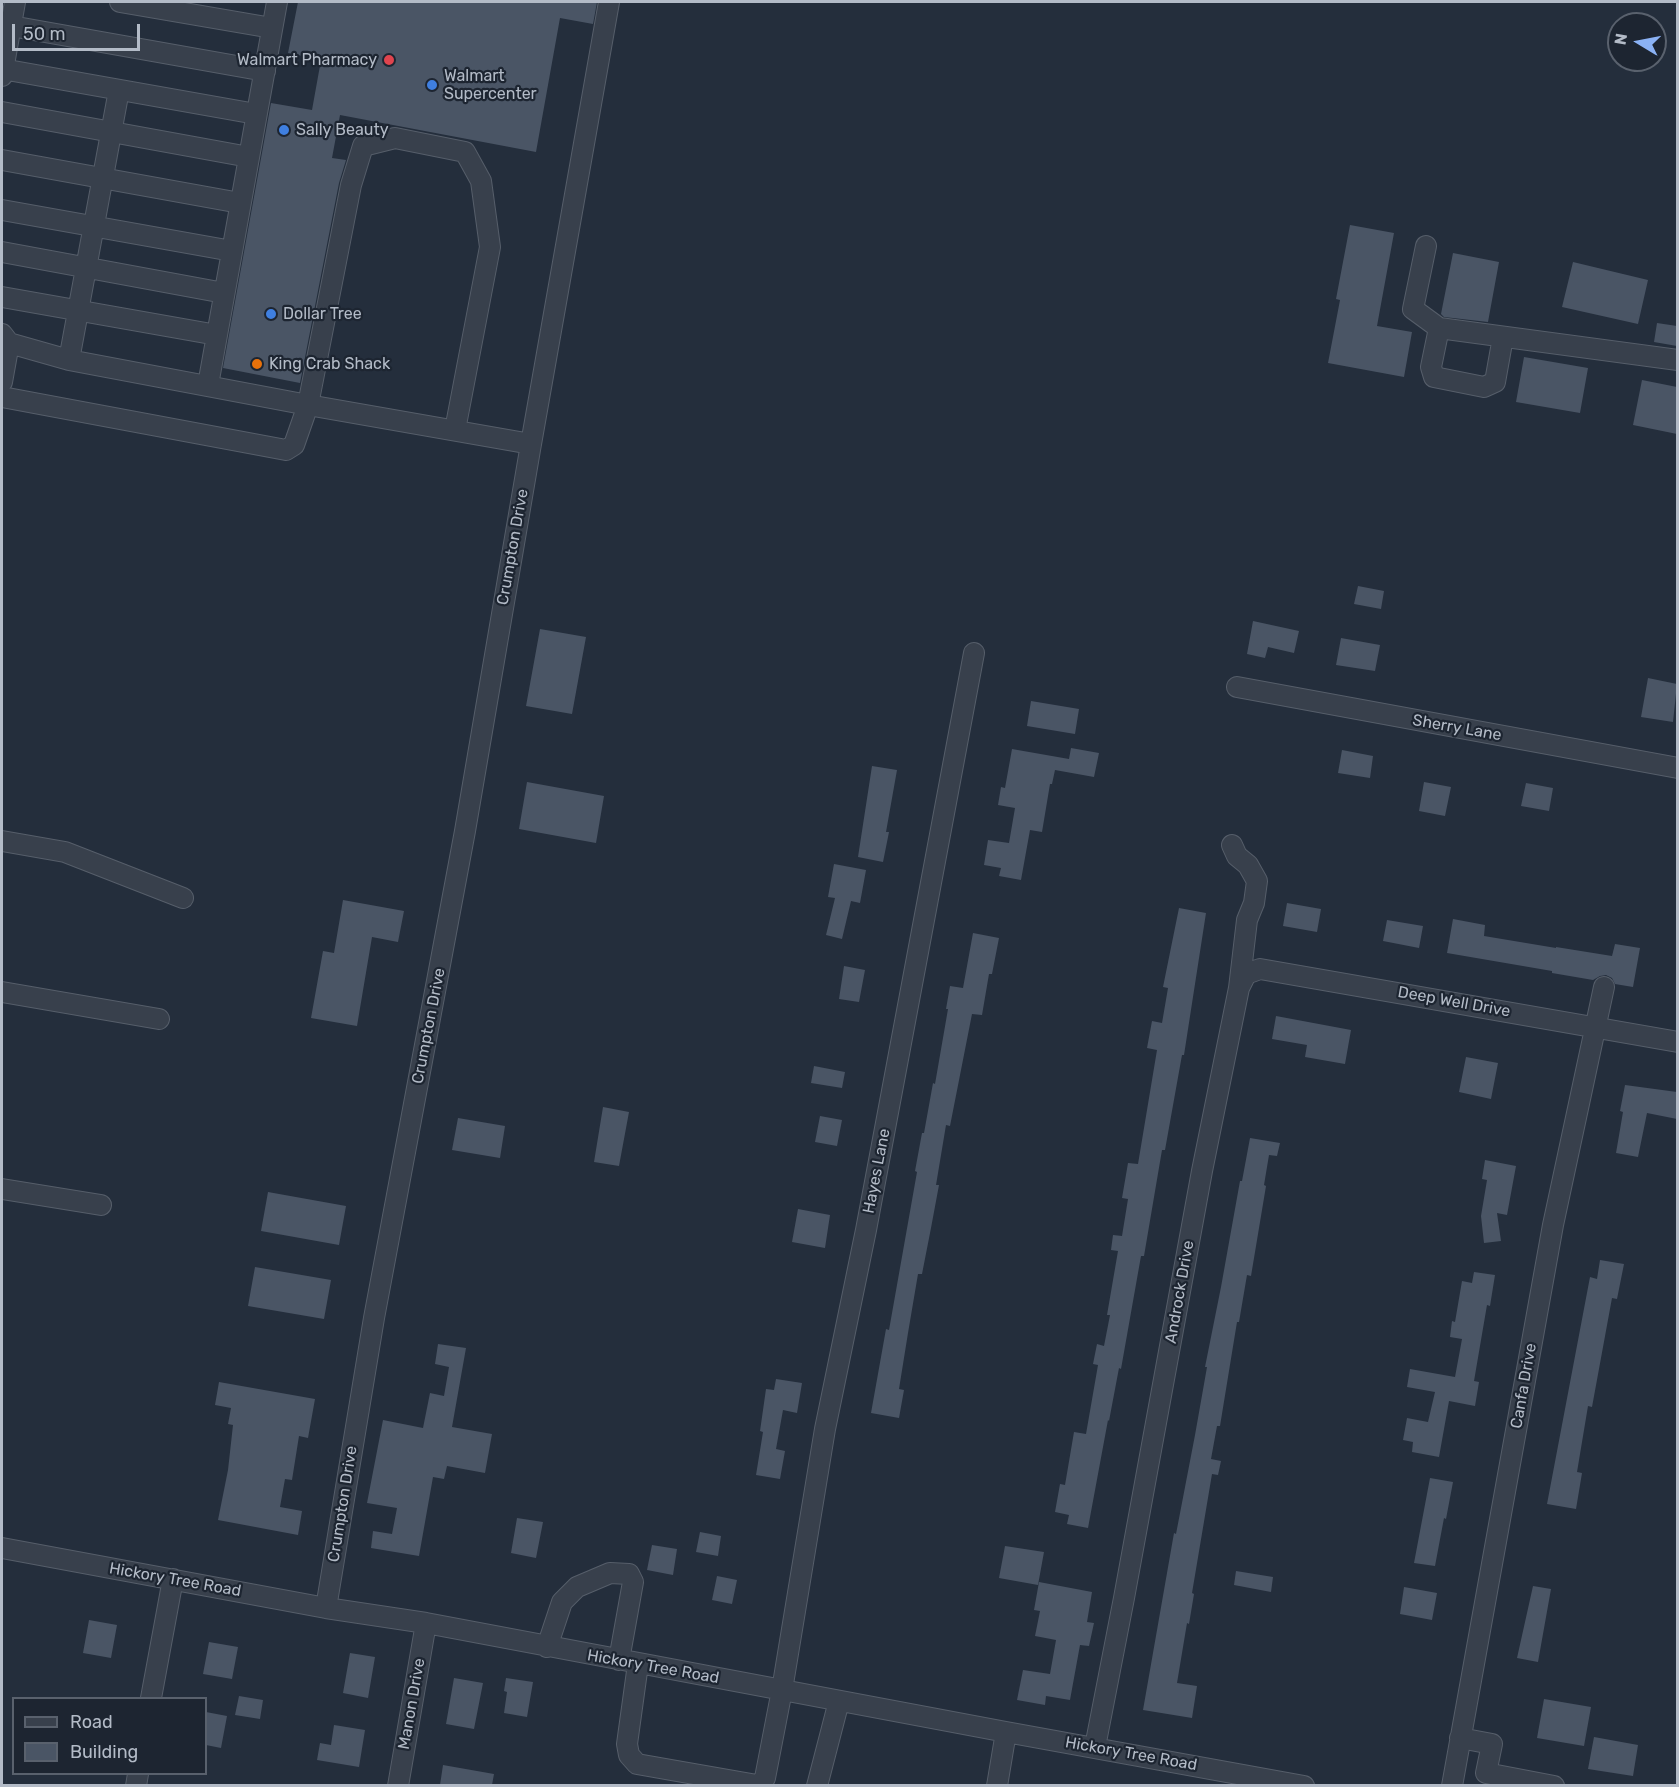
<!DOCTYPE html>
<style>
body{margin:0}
#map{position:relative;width:1679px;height:1787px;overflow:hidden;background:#242e3c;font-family:Rubik,sans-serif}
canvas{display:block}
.frame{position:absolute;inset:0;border:3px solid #b3bbc7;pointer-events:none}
.legend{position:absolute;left:12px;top:1697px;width:195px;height:78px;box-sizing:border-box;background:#1d2531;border:2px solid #59616d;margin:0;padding:8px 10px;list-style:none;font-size:18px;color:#b3bbc7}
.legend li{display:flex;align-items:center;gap:12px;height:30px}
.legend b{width:30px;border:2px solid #59616d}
.north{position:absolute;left:1607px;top:12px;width:60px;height:60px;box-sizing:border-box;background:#1d2531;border:2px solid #59616d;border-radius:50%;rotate:280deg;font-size:16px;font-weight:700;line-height:24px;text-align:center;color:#b3bbc7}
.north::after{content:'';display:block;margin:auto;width:21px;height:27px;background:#8bb2f5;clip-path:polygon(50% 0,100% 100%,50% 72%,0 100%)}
.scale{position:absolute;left:12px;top:24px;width:128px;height:27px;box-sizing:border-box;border:3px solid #b3bbc7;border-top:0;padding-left:8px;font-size:18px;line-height:21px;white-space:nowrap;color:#b3bbc7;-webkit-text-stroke:4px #1d2531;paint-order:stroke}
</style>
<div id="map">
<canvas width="1679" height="1787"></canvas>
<div class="frame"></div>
<ul class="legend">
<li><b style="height:8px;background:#38404c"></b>Road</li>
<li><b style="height:16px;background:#4a5565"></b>Building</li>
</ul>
<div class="north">N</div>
<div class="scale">50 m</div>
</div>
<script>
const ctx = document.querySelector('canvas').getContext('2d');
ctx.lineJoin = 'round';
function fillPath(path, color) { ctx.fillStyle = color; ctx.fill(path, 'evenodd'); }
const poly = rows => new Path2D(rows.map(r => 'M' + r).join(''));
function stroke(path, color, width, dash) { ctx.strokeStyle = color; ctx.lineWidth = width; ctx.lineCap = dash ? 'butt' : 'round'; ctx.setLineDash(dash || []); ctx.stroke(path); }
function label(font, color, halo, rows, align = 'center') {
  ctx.font = font + ' Rubik,sans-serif'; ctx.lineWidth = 4.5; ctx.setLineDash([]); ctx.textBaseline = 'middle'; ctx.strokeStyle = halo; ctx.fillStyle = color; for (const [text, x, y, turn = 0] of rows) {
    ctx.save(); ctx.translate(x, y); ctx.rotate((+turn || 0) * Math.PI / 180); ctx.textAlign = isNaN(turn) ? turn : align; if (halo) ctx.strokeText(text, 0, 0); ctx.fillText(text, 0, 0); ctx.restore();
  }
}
fillPath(poly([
 [298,2,597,2,593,24,560,18,536,152,340,115,332,158,346,160,339,183,300,383,223,368,271,103,312,110,321,60,288,53],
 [1350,225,1394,233,1377,326,1412,332,1404,377,1328,363,1340,300,1336,299],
 [1453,253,1499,262,1488,322,1444,317,1441,314],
 [1573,262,1648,280,1638,324,1562,307],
 [1657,323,1677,326,1677,346,1654,342],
 [1524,357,1588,368,1580,413,1516,402],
 [1642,380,1677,387,1677,434,1633,425],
 [1358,586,1384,591,1381,609,1354,604],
 [1253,621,1299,631,1294,653,1268,647,1265,658,1247,654],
 [540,629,586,637,572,714,526,706],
 [1341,638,1380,645,1375,671,1336,665],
 [1648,678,1677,684,1673,722,1641,717],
 [1031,701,1079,709,1075,734,1027,726],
 [1071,748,1099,753,1094,777,1055,770,1052,784,1050,784,1042,832,1030,830,1021,880,999,876,1001,868,984,865,988,840,1009,843,1015,808,998,805,1001,787,1005,788,1012,749,1069,759],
 [1342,750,1373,756,1370,778,1338,773],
 [872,766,897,770,886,832,889,832,883,862,858,857],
 [527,782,604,796,596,843,519,829],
 [1424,782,1451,787,1445,816,1419,811],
 [1526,783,1553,788,1549,811,1521,806],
 [834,864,866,870,860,903,851,901,842,939,826,935,835,898,828,897],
 [343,900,404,911,398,942,372,937,357,1026,311,1018,323,951,334,953],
 [1287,903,1321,909,1317,932,1283,926],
 [1179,908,1206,913,1184,1055,1182,1055,1165,1150,1162,1150,1144,1256,1141,1256,1121,1369,1119,1368,1109,1421,1108,1420,1088,1528,1067,1524,1069,1515,1055,1512,1060,1484,1065,1485,1074,1432,1086,1434,1098,1365,1093,1364,1097,1344,1104,1346,1110,1315,1107,1315,1118,1251,1111,1250,1113,1235,1122,1236,1128,1199,1122,1198,1128,1163,1138,1164,1157,1050,1147,1048,1152,1021,1162,1023,1168,988,1163,987],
 [1453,919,1485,925,1484,936,1556,948,1556,947,1612,956,1615,944,1640,948,1633,987,1615,984,1612,978,1606,975,1600,976,1593,980,1552,973,1552,971,1447,953],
 [1387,920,1423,926,1419,948,1383,941],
 [973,933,999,938,992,974,989,974,982,1015,972,1014,950,1126,946,1125,936,1185,939,1185,931,1228,922,1274,918,1274,908,1333,899,1389,904,1390,899,1418,871,1413,886,1329,889,1330,917,1172,915,1171,922,1133,924,1133,933,1083,935,1084,948,1009,946,1009,950,986,963,988],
 [844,966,865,970,859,1002,839,999],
 [1276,1016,1351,1030,1345,1064,1305,1057,1307,1045,1272,1039],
 [1466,1057,1498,1063,1491,1099,1459,1092],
 [814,1066,845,1072,842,1088,811,1083],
 [1625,1085,1677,1092,1677,1119,1647,1113,1638,1157,1616,1153,1623,1112,1620,1111],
 [603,1107,629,1112,619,1166,594,1162],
 [820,1116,842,1120,837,1146,815,1142],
 [458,1118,505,1126,500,1158,452,1150],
 [1250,1138,1280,1143,1277,1156,1269,1155,1264,1185,1266,1186,1251,1276,1247,1275,1239,1322,1237,1322,1220,1426,1217,1426,1211,1459,1221,1461,1218,1475,1212,1474,1192,1593,1194,1594,1189,1624,1187,1623,1177,1683,1197,1686,1192,1718,1143,1710,1174,1533,1176,1534,1195,1435,1207,1367,1205,1367,1221,1287,1240,1181,1242,1181],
 [1485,1160,1516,1166,1507,1215,1497,1213,1501,1241,1484,1243,1481,1216,1487,1180,1482,1179],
 [268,1192,346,1206,339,1245,261,1231],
 [798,1209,830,1215,825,1248,792,1242],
 [1600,1260,1624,1264,1617,1299,1612,1298,1592,1407,1588,1406,1577,1472,1582,1473,1576,1509,1547,1504,1590,1277,1597,1279],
 [255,1267,331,1280,324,1319,248,1306],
 [1474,1272,1495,1275,1490,1306,1487,1305,1474,1381,1479,1382,1475,1406,1449,1401,1439,1457,1412,1452,1413,1442,1403,1440,1407,1418,1428,1422,1435,1392,1407,1387,1410,1369,1455,1377,1462,1339,1450,1337,1452,1321,1455,1322,1462,1281,1472,1283],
 [438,1344,466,1348,452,1427,492,1434,485,1473,447,1466,444,1479,433,1477,419,1556,371,1548,373,1531,392,1534,397,1508,367,1503,383,1420,423,1428,430,1393,444,1396,449,1367,435,1364],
 [776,1379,802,1383,797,1413,783,1410,776,1449,785,1451,780,1479,756,1475,763,1432,760,1431,766,1389,774,1390],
 [219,1382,315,1399,308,1438,299,1436,292,1480,285,1479,280,1507,302,1511,298,1535,218,1520,228,1470,233,1425,228,1424,231,1408,215,1405],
 [1430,1478,1453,1482,1446,1519,1444,1518,1435,1566,1414,1563],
 [517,1518,543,1522,536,1558,511,1553],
 [700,1532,721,1536,718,1556,696,1552],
 [652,1545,677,1549,673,1575,647,1570],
 [1005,1546,1044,1552,1038,1585,999,1578],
 [1236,1571,1273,1577,1271,1592,1234,1585],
 [717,1576,737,1580,732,1604,712,1600],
 [1039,1582,1092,1592,1087,1622,1094,1623,1089,1646,1080,1645,1070,1700,1046,1696,1045,1705,1017,1700,1023,1670,1050,1674,1056,1640,1035,1636,1040,1611,1034,1610],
 [1533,1586,1551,1589,1538,1662,1517,1658],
 [1404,1587,1437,1593,1432,1620,1400,1614],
 [89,1620,117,1625,111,1658,83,1653],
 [209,1642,238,1647,232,1679,203,1674],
 [350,1653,375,1657,368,1698,343,1693],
 [454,1678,483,1683,474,1729,446,1724],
 [506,1678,533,1682,527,1717,504,1713,507,1692,504,1691],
 [239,1696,263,1700,260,1719,235,1715],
 [1544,1699,1591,1707,1584,1746,1537,1738],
 [206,1712,227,1716,221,1748,206,1745],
 [334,1725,365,1730,359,1767,317,1760,320,1743,331,1745],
 [1594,1737,1638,1745,1633,1776,1588,1769],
 [443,1765,494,1774,492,1785,440,1785]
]), '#4a5565');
const minor = poly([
 [120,2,272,28],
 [11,26,265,71],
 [2,69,256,114],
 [2,76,15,2],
 [2,112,249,157],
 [2,160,240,203],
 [2,210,232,251],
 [1426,246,1413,309,1439,328,1678,360],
 [2,252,224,293],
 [2,297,217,335],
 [1439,328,1431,367,1434,377,1484,387,1495,382,1503,337],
 [2,334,9,343,69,360,308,405,531,444,609,2],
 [69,360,119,90],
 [2,382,9,343],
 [208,385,277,2],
 [2,397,286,450,294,445,308,405,351,185,363,146,395,138,465,152,481,181,490,247,455,430],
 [1237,687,1678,768],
 [2,841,65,852,183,898],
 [1239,988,1246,974,1260,969,1678,1042],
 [2,992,159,1019],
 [2,1189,101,1205],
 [2,1548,326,1608,426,1623,1006,1732,1304,1786],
 [326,1608,374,1318,465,831,531,444],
 [547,1647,562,1602,577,1587,610,1573,629,1574,633,1582,619,1660],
 [638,1664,627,1744,629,1755,637,1764,757,1785,761,1783,765,1778,782,1690,825,1429,866,1230,974,653],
 [151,1698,173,1579],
 [1460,1738,1492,1744,1486,1773,1554,1786],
 [1095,1747,1124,1598,1202,1171,1239,988,1247,920,1254,903,1257,881,1248,865,1237,856,1232,845],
 [136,1786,138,1774],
 [398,1786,426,1623],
 [817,1786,839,1701],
 [997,1786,1006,1732],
 [1452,1786,1553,1225,1604,987]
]);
stroke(minor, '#565e6a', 22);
stroke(minor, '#38404c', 20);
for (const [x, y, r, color] of [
 [389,60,6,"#e0444e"],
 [432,85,6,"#3f7fe0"],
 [284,130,6,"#3f7fe0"],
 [271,314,6,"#3f7fe0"],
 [257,364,6,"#e8710a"]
]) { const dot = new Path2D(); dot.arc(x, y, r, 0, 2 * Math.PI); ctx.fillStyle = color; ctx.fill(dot); stroke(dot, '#1d2531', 2); }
label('16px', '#b3bbc7', '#1d2531', [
 ["Walmart Pharmacy",377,60,"right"],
 ["Walmart",444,76],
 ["Supercenter",444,94],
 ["Sally Beauty",296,130],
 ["Dollar Tree",283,314],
 ["King Crab Shack",269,364]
], 'left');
label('16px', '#b3bbc7', '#1d2531', [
 ["Crumpton Drive",513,547,-80],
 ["Sherry Lane",1457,728,10],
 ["Deep Well Drive",1454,1002,10],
 ["Crumpton Drive",429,1026,-79],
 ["Hayes Lane",877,1171,-79],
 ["Androck Drive",1180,1292,-80],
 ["Canfa Drive",1524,1386,-80],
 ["Crumpton Drive",343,1504,-81],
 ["Hickory Tree Road",175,1580,10],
 ["Hickory Tree Road",653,1667,10],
 ["Manon Drive",412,1704,-80],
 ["Hickory Tree Road",1131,1754,10]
]);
</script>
